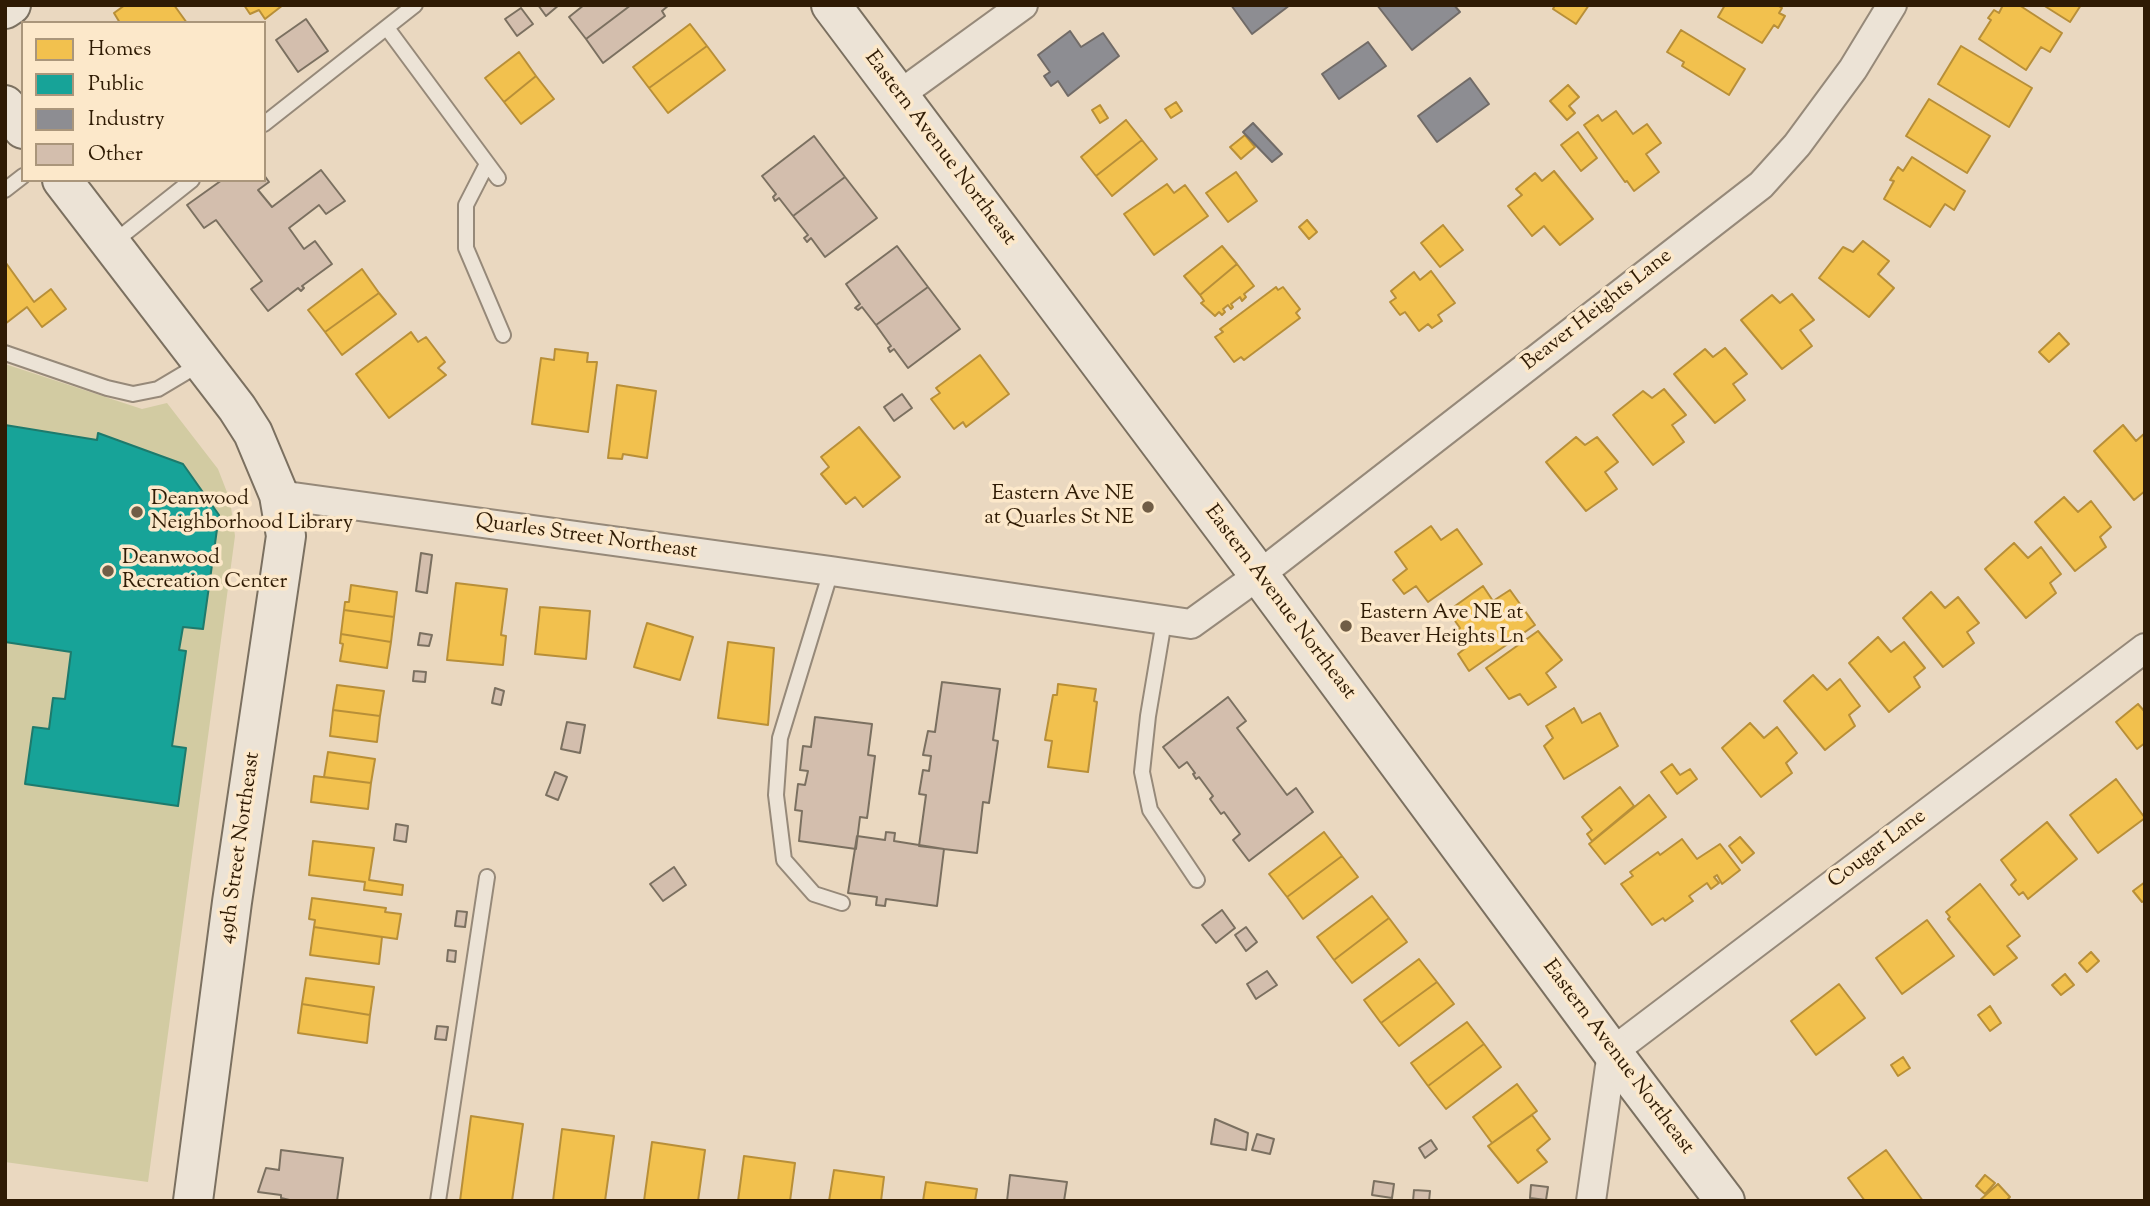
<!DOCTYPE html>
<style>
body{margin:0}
#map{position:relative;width:2150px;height:1206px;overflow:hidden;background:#ead8c0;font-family:"Sorts Mill Goudy",serif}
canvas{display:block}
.frame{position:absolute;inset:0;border:7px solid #2f1b04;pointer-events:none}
.legend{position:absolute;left:21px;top:21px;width:245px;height:161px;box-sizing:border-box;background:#fce8ca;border:2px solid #aa967b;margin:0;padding:9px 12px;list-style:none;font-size:21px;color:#2f1b04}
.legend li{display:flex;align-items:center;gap:14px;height:35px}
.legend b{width:35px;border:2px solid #aa967b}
</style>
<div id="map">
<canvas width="2150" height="1206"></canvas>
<div class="frame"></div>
<ul class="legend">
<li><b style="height:19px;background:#f2c14e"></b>Homes</li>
<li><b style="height:19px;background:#17a398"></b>Public</li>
<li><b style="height:19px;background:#8d8d92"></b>Industry</li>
<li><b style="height:19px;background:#d3bead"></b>Other</li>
</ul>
</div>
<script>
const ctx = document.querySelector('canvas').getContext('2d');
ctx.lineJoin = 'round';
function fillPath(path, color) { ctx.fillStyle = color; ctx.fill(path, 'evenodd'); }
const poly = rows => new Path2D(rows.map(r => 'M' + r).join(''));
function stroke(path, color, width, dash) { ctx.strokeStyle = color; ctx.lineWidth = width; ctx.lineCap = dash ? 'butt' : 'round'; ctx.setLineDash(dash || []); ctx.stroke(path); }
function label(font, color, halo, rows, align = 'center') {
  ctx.font = font + ' "Sorts Mill Goudy",serif'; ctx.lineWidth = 7; ctx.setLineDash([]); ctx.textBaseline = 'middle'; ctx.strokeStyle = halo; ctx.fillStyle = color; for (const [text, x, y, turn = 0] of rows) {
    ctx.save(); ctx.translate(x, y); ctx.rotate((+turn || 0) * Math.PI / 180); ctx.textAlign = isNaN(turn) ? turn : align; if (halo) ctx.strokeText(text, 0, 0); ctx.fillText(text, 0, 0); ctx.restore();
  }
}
fillPath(poly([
 [5,364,142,409,167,403,218,469,230,500,235,536,148,1182,5,1162]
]), '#d2cba2');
const homes = poly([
 [125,5,174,5,187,23,120,23,114,13,125,5],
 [244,5,283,5,265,19,259,10,250,14,244,5],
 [1555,5,1589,5,1576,24,1553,9,1555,5],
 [1725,5,1777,5,1782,8,1779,13,1785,16,1778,28,1774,25,1762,43,1718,17,1725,5],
 [2003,5,2019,5,2062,33,2050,52,2041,47,2026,70,1979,39,1991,20,1988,18,1994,10,1999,13,2003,5],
 [2043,5,2081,5,2070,22,2043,5],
 [690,24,707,46,649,88,633,67,690,24],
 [1681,30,1745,69,1729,95,1682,66,1684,62,1667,52,1681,30],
 [707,46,725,70,668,113,649,88,707,46],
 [1961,46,2032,88,2009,127,1938,84,1961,46],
 [519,52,536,76,504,102,485,78,519,52],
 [536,76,554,99,521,124,504,102,536,76],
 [1568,85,1579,97,1569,106,1575,113,1567,120,1550,101,1568,85],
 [1929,99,1990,136,1967,173,1906,136,1929,99],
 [1176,102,1182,111,1171,118,1165,109,1176,102],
 [1100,105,1108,118,1100,123,1092,110,1100,105],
 [1616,111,1633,134,1647,124,1661,143,1646,154,1659,172,1634,191,1627,181,1625,182,1584,125,1598,115,1602,121,1616,111],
 [1126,120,1142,140,1096,176,1081,157,1126,120],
 [1578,132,1597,158,1581,171,1561,145,1578,132],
 [1245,135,1255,147,1241,159,1230,147,1245,135],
 [1142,140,1157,159,1112,196,1096,176,1142,140],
 [1912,157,1965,191,1954,210,1945,204,1930,227,1884,199,1894,181,1890,180,1898,167,1903,171,1912,157],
 [1554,171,1593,219,1560,245,1544,226,1532,236,1508,206,1522,195,1516,189,1535,173,1542,181,1554,171],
 [1236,172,1257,201,1228,222,1206,193,1236,172],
 [1167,184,1174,193,1185,185,1208,216,1154,255,1124,214,1167,184],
 [1307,220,1317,232,1309,239,1299,227,1307,220],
 [1443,225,1463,250,1440,267,1421,243,1443,225],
 [1863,241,1889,261,1878,274,1894,288,1869,317,1819,278,1843,247,1853,252,1863,241],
 [1222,246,1237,264,1200,295,1184,276,1222,246],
 [6,263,34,302,51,289,66,309,42,327,27,307,5,324,6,263],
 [1237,264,1254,286,1244,294,1246,297,1242,301,1240,297,1231,304,1233,307,1231,309,1228,305,1223,309,1225,312,1222,315,1219,312,1215,316,1201,303,1204,301,1200,295,1237,264],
 [362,269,379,293,325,332,308,310,362,269],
 [1431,271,1455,303,1438,315,1442,321,1432,328,1428,324,1419,331,1405,312,1400,315,1390,302,1396,298,1391,291,1414,272,1420,280,1431,271],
 [1276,287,1278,290,1283,287,1300,309,1296,313,1300,318,1244,360,1241,357,1234,362,1215,337,1223,332,1220,329,1276,287],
 [379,293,396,314,342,355,325,332,379,293],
 [1792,294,1814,320,1800,330,1812,346,1782,369,1741,320,1772,295,1780,303,1792,294],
 [411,332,418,342,426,337,445,362,438,368,446,375,389,418,356,374,411,332],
 [2059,333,2069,344,2049,362,2039,352,2059,333],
 [1725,348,1747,374,1733,384,1745,400,1715,423,1674,374,1705,349,1713,357,1725,348],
 [555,349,588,353,587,362,597,362,588,432,532,424,541,358,554,360,555,349],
 [980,355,1009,394,966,427,963,422,954,429,931,399,940,393,936,388,980,355],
 [617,385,656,391,647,458,623,454,622,459,608,458,617,385],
 [1664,389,1686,415,1672,425,1684,442,1653,465,1613,415,1643,391,1652,398,1664,389],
 [2123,425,2136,441,2145,433,2145,491,2134,500,2094,451,2123,425],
 [859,427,900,477,863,507,855,497,846,504,821,474,829,467,821,457,859,427],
 [1576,437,1585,445,1597,437,1618,462,1605,472,1617,489,1586,511,1546,462,1576,437],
 [2064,497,2078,512,2091,501,2111,527,2100,537,2106,547,2075,571,2035,522,2064,497],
 [1431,526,1441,540,1457,529,1482,564,1428,602,1416,586,1404,594,1393,580,1407,569,1395,552,1431,526],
 [2014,543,2028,558,2041,547,2061,574,2050,583,2056,593,2026,618,1985,569,2014,543],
 [456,583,507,589,501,635,506,636,503,665,447,660,456,583],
 [351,585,397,592,394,617,344,610,345,602,349,602,351,585],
 [1483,586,1493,601,1510,590,1535,625,1469,671,1458,654,1468,646,1457,630,1460,628,1448,611,1483,586],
 [1931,592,1945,608,1958,597,1979,623,1967,632,1974,643,1943,667,1903,618,1931,592],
 [540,607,590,611,586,659,535,654,540,607],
 [344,610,394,617,391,642,341,634,344,610],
 [647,623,693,637,680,680,634,667,647,623],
 [1538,631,1562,660,1546,673,1556,687,1528,705,1520,694,1509,699,1486,668,1538,631],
 [341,634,391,642,387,668,340,661,343,644,340,643,341,634],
 [1878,637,1891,652,1904,642,1925,668,1914,677,1920,687,1889,712,1849,663,1878,637],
 [728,642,774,648,768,725,718,718,728,642],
 [1813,675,1827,690,1840,679,1860,706,1849,715,1855,726,1825,750,1784,701,1813,675],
 [1058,684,1096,689,1094,701,1097,702,1088,772,1048,767,1052,741,1045,740,1053,695,1057,695,1058,684],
 [337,685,384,691,380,716,333,710,337,685],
 [2138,704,2145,712,2145,743,2137,749,2116,722,2138,704],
 [1574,708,1582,723,1600,713,1618,746,1564,779,1544,746,1553,738,1546,726,1574,708],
 [333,710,380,716,377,742,330,736,333,710],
 [1750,723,1764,738,1777,727,1797,753,1786,763,1792,773,1761,797,1722,748,1750,723],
 [328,752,375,759,371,783,324,777,328,752],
 [1672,764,1680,775,1690,769,1697,779,1677,794,1661,772,1672,764],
 [314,776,371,783,368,809,311,802,314,776],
 [2116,779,2145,818,2098,853,2070,815,2116,779],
 [1620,787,1634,806,1592,841,1587,834,1592,830,1582,817,1620,787],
 [1649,795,1666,817,1605,864,1589,844,1649,795],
 [2047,822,2077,859,2028,899,2023,892,2019,895,2011,885,2016,880,2001,860,2047,822],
 [1324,832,1342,856,1287,897,1269,874,1324,832],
 [1740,837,1754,853,1742,863,1729,846,1740,837],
 [1682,839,1697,859,1720,844,1740,870,1722,884,1717,875,1714,877,1719,883,1711,889,1707,883,1689,896,1693,901,1665,921,1663,918,1652,925,1621,884,1633,876,1630,872,1658,852,1660,855,1682,839],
 [313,841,374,848,369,880,403,885,402,895,364,890,365,882,309,875,313,841],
 [1342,856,1358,877,1303,919,1287,897,1342,856],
 [2145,882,2145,900,2142,902,2133,891,2145,882],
 [1980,884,2020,936,2007,946,2017,958,1994,975,1948,919,1950,917,1946,912,1980,884],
 [1372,896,1389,918,1334,960,1317,937,1372,896],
 [312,898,386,908,385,912,401,914,397,939,314,927,315,920,309,919,312,898],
 [1389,918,1407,942,1352,983,1334,960,1389,918],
 [1927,920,1954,956,1902,994,1876,958,1927,920],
 [314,927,382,937,379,964,310,955,314,927],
 [2091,952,2099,961,2087,972,2079,963,2091,952],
 [1419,959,1437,982,1381,1023,1364,1000,1419,959],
 [2065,974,2074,985,2061,995,2052,985,2065,974],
 [306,978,374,987,370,1015,302,1004,306,978],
 [1437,982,1454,1004,1399,1046,1381,1023,1437,982],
 [1839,984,1865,1018,1816,1055,1791,1021,1839,984],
 [302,1004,370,1015,367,1043,298,1033,302,1004],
 [1990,1006,2001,1023,1990,1031,1978,1015,1990,1006],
 [1467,1022,1484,1044,1428,1086,1411,1063,1467,1022],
 [1484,1044,1501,1067,1446,1109,1428,1086,1484,1044],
 [1903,1057,1910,1068,1898,1076,1891,1065,1903,1057],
 [1517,1084,1537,1111,1492,1143,1473,1117,1517,1084],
 [1532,1115,1550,1139,1537,1150,1547,1162,1518,1183,1488,1146,1532,1115],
 [471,1116,523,1124,512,1201,460,1201,471,1116],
 [562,1129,614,1136,605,1201,553,1201,562,1129],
 [652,1142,705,1150,698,1201,644,1201,652,1142],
 [1886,1150,1923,1201,1865,1201,1848,1178,1886,1150],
 [744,1156,795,1163,790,1201,738,1201,744,1156],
 [834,1170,884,1177,881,1201,829,1201,834,1170],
 [1985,1175,1995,1183,1985,1194,1976,1186,1985,1175],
 [926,1182,977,1189,975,1201,923,1201,926,1182],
 [1998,1184,2010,1197,2006,1201,1979,1201,1998,1184]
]);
fillPath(homes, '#f2c14e');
stroke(homes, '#b88f38', 2);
const public = poly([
 [5,425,97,440,98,433,183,464,219,515,203,629,183,627,179,650,186,651,172,746,186,748,178,806,25,784,33,727,49,729,53,698,65,699,71,652,5,642,5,425]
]);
fillPath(public, '#17a398');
stroke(public, '#1e7a6c', 2);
const industry = poly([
 [1231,5,1290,5,1252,34,1231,5],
 [1377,5,1454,5,1460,12,1412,50,1377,5],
 [1070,31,1081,47,1103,33,1119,56,1068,96,1058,81,1051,86,1044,76,1050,72,1038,55,1070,31],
 [1368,42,1386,66,1339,99,1322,74,1368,42],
 [1470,78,1489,104,1437,142,1418,116,1470,78],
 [1253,123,1282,154,1272,162,1243,132,1253,123]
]);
fillPath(industry, '#8d8d92');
stroke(industry, '#716b67', 2);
const building = poly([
 [538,5,559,5,546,16,538,5],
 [584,5,631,5,586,39,569,17,584,5],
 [631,5,669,5,662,11,665,16,603,63,586,39,631,5],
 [521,8,533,24,517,36,505,19,521,8],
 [306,19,328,51,298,72,276,40,306,19],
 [814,136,845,177,793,216,779,198,775,201,773,197,776,194,762,176,814,136],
 [321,170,345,201,326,214,319,205,289,228,304,249,315,241,332,264,302,286,304,288,301,291,298,288,268,311,251,289,262,281,216,220,204,228,187,205,222,180,264,180,264,175,269,182,258,190,272,207,321,170],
 [845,177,877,218,825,257,811,238,807,242,804,238,808,235,793,216,845,177],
 [897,246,928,287,876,325,862,307,858,310,855,308,860,304,846,284,897,246],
 [928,287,960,329,908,368,894,349,890,352,888,348,891,346,876,325,928,287],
 [902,394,912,408,894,421,884,407,902,394],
 [421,553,432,555,427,593,416,591,421,553],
 [420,633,432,635,429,646,418,645,420,633],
 [414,671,426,672,425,682,413,681,414,671],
 [942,682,1000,689,993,740,998,741,989,803,983,802,977,853,919,846,926,795,919,794,923,770,929,771,931,756,923,755,928,731,935,732,942,682],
 [495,688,504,691,501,705,492,703,495,688],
 [1228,697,1246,721,1237,728,1287,795,1296,788,1313,812,1249,861,1233,840,1240,834,1224,812,1221,814,1210,799,1213,796,1199,777,1196,779,1193,774,1195,773,1187,762,1179,768,1163,747,1228,697],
 [815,717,872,724,868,755,875,756,868,811,867,818,860,817,856,849,799,841,802,811,795,810,798,784,805,785,808,771,800,770,803,746,811,747,815,717],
 [567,722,585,725,580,753,561,749,567,722],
 [555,772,567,777,558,800,546,795,555,772],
 [396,824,408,826,406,842,394,840,396,824],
 [886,832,895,833,894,841,944,849,937,906,886,899,885,906,876,905,877,897,848,893,857,836,885,840,886,832],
 [674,867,686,885,663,901,650,884,674,867],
 [1222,910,1235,928,1216,943,1202,925,1222,910],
 [457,911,467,912,465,927,455,926,457,911],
 [1246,927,1257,942,1246,951,1235,935,1246,927],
 [448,950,456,951,455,962,447,961,448,950],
 [1267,971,1277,985,1256,999,1247,984,1267,971],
 [437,1026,448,1027,446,1040,435,1039,437,1026],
 [1215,1119,1248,1133,1246,1150,1211,1144,1215,1119],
 [1257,1134,1274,1139,1270,1154,1252,1150,1257,1134],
 [1431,1140,1437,1149,1425,1158,1419,1148,1431,1140],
 [281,1150,343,1158,337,1201,294,1201,281,1198,281,1195,258,1192,266,1168,279,1170,281,1150],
 [1010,1175,1067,1182,1064,1201,1007,1201,1010,1175],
 [1374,1181,1394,1184,1392,1198,1372,1195,1374,1181],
 [1531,1185,1548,1187,1546,1200,1530,1198,1531,1185],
 [1414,1190,1430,1191,1429,1201,1413,1201,1414,1190]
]);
fillPath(building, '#d3bead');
stroke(building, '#7b7060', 2);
const lane = poly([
 [387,28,498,178],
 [264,124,415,5],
 [487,164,466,205,466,248,503,335],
 [5,190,23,176],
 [114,242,192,180],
 [5,353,107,388,133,394,158,389,200,364],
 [831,571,780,738,776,795,784,860,814,894,842,903],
 [1164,621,1148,716,1142,772,1150,810,1197,880],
 [438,1201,487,877]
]);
const street = poly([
 [899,95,1023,5],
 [279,495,831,571,1191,624,1259,575,1761,185,1797,145,1853,69,1892,5],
 [1591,1201,1612,1052,2145,648]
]);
const secondary = poly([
 [831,5,1259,575,1612,1052,1725,1201],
 [5,9,11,5],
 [5,105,23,129],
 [62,180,237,408,253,433,279,495,286,536,232,902,193,1201]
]);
stroke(lane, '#968979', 18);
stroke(street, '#968979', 32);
stroke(secondary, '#7b7060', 42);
stroke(lane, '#ece3d6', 14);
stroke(street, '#ece3d6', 28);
stroke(secondary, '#ece3d6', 38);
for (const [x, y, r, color] of [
 [1148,507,7,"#705d46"],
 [137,512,7,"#705d46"],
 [108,571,7,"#705d46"],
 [1346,626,7,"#705d46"]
]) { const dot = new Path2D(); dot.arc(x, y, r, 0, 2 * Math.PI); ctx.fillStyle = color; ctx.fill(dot); stroke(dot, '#fce8ca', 2.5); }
label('21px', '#2f1b04', '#fce8ca', [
 ["Eastern Avenue Northeast",939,149,53],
 ["Beaver Heights Lane",1598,311,-38],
 ["Quarles Street Northeast",586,538,8],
 ["Eastern Avenue Northeast",1279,603,53],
 ["49th Street Northeast",241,848,-82],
 ["Cougar Lane",1878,850,-37],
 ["Eastern Avenue Northeast",1617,1058,53]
]);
label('21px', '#2f1b04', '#fce8ca', [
 ["Eastern Ave NE",1134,495,"right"],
 ["at Quarles St NE",1134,519,"right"],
 ["Deanwood",151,500],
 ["Neighborhood Library",151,524],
 ["Deanwood",122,559],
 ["Recreation Center",122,583],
 ["Eastern Ave NE at",1360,614],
 ["Beaver Heights Ln",1360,638]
], 'left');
</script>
